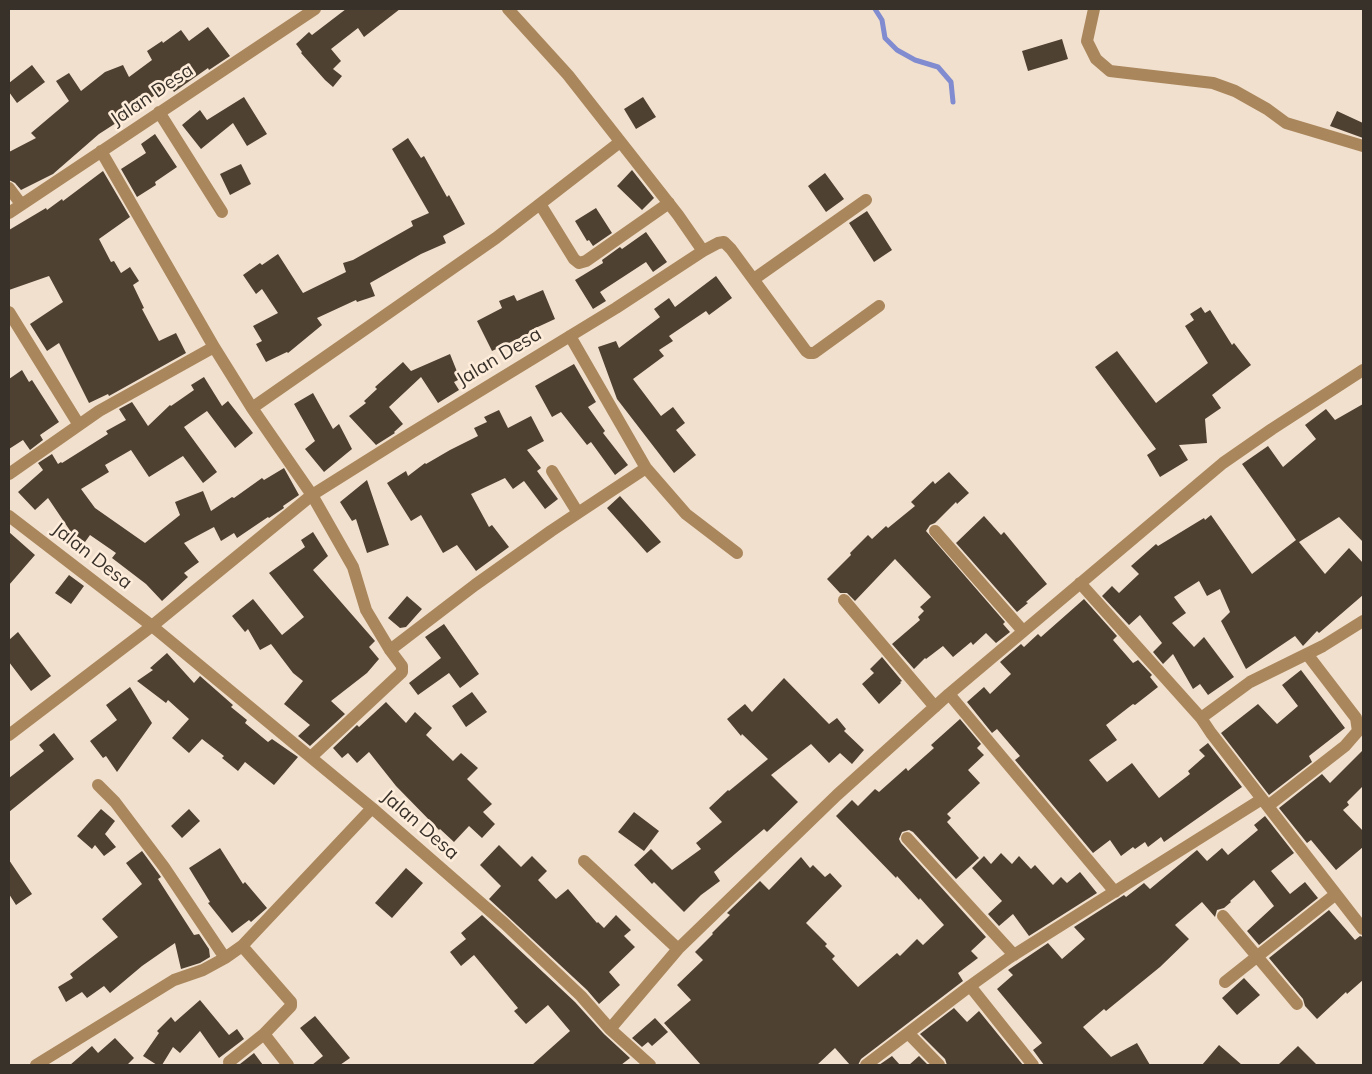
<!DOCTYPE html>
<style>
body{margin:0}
#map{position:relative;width:1372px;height:1074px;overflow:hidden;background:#f1e0cd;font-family:Mulish,sans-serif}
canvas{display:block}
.frame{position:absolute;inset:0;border:10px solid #38312a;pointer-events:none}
</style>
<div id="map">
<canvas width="1372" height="1074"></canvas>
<div class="frame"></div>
</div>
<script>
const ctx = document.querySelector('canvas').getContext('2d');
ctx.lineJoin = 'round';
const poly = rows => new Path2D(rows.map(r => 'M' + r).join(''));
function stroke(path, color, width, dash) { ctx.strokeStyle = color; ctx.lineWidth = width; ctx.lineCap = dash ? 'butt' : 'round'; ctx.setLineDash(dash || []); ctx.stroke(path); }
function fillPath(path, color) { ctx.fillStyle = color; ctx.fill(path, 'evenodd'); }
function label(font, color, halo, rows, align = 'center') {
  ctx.font = font + ' Mulish,sans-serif'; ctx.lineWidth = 5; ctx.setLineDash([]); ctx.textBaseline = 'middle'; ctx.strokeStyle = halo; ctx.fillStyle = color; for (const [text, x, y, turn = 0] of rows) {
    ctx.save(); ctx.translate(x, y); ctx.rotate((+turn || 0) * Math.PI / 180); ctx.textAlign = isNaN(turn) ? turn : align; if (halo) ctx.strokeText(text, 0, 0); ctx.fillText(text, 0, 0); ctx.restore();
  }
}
stroke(poly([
 [875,9,882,20,885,38,897,50,915,60,938,67,951,82,953,102]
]), '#818cd0', 5);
fillPath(poly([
 [346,9,400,9,364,37,358,28,331,49,341,61,333,69,342,76,333,87,325,80,301,53,302,52,296,44,309,32,312,35],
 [208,27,230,56,209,70,208,68,174,92,169,85,144,103,146,106,131,115,130,114,99,134,53,174,21,190,15,183,9,180,9,152,36,138,31,133,69,101,56,81,69,73,81,91,105,72,123,65,129,77,152,60,147,51,162,41,163,43,181,30,189,41],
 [1062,39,1068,59,1028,71,1022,51],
 [32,65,45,82,17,103,9,92,9,83],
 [244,97,267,134,247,146,233,123,201,149,182,125,200,110,207,120],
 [643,97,656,117,636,129,624,109],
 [1337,111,1363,123,1363,138,1330,126],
 [155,134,177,167,155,182,156,185,137,197,121,169,146,153,141,144],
 [408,138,421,158,424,156,447,197,449,195,465,224,443,236,446,243,421,254,370,283,375,296,357,302,356,300,317,318,322,325,288,353,287,352,266,362,256,344,262,341,253,326,278,313,262,289,256,294,243,275,260,263,262,265,278,254,303,293,346,272,343,263,353,260,413,226,411,221,429,213,392,149],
 [241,164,251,184,230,195,220,174],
 [632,170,654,198,642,210,617,186],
 [103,171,130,217,99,239,111,262,114,261,121,273,130,267,139,281,133,285,144,308,142,309,159,341,176,333,186,353,109,396,108,394,89,403,59,343,47,351,30,324,63,302,49,276,9,290,9,230,46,208,47,210,62,199,63,201],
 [825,173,844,199,826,212,808,186],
 [596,208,612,233,593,246,589,240,587,241,575,221],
 [867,211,892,250,874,262,849,223],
 [646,232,667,262,653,272,646,262,600,292,606,301,593,309,575,280,603,263,602,260,620,247,622,249],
 [716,276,732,298,709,315,706,311,669,336,673,341,659,350,664,356,633,379,661,416,673,407,685,423,676,430,696,455,674,473,617,399,598,347,616,341,619,348,660,317,654,309,669,298,675,307],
 [543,290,555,319,529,331,530,333,492,351,477,321,502,308,499,301,514,295,517,301],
 [1201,307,1205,313,1210,310,1232,345,1234,343,1251,365,1212,395,1221,408,1205,419,1207,443,1179,445,1188,460,1160,477,1147,455,1156,449,1095,367,1117,351,1156,403,1208,363,1185,326,1194,320,1190,314],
 [450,354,460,379,454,382,459,390,438,403,421,377,389,407,403,424,394,432,395,433,376,445,349,416,366,403,364,401,377,389,375,387,403,362,411,371],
 [574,364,596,402,588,407,605,431,603,433,628,465,615,475,591,442,587,445,561,412,552,417,535,386],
 [22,370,29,382,32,380,59,422,40,435,43,440,30,450,23,440,9,449,9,379],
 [204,377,222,406,228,401,253,433,235,448,207,411,184,427,217,472,203,483,183,456,149,477,131,450,105,465,109,472,81,489,95,508,145,543,180,515,175,502,203,491,211,511,232,497,234,498,262,478,264,480,284,468,299,495,283,506,284,508,269,518,268,517,237,538,234,533,221,541,214,527,184,543,199,562,184,573,188,577,162,601,146,584,112,558,116,553,90,535,85,542,71,532,48,498,35,510,18,492,43,470,38,463,52,454,58,464,61,462,62,463,108,434,106,431,126,420,119,409,132,402,148,426,170,405,171,406,194,390,191,385],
 [313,393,333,429,339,424,352,449,324,472,305,449,315,441,294,404],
 [1363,404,1363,542,1339,517,1299,542,1325,574,1349,548,1363,563,1363,595,1319,633,1317,631,1303,646,1295,636,1246,669,1221,621,1230,612,1220,589,1207,596,1199,581,1174,597,1186,613,1172,623,1194,647,1204,637,1234,677,1208,695,1200,684,1193,689,1173,654,1163,664,1153,652,1162,643,1140,615,1129,625,1102,596,1112,586,1119,593,1139,574,1131,566,1156,544,1158,546,1204,518,1205,520,1211,515,1252,574,1296,540,1242,464,1268,446,1283,467,1316,439,1305,425,1326,409,1335,420],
 [499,410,508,428,531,416,544,441,527,450,541,468,537,471,558,499,545,509,524,481,513,489,505,478,471,494,489,527,492,525,509,547,476,571,457,545,443,553,421,515,411,521,387,483,406,471,408,476,425,463,426,464,450,450,478,436,474,428,487,422,484,417],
 [949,472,969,493,957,504,956,502,935,523,930,525,926,531,1005,622,1003,624,1010,632,996,643,986,633,973,645,971,642,953,657,943,646,926,659,925,658,914,669,892,644,920,620,918,617,924,611,920,607,931,597,895,559,855,601,847,593,840,593,827,579,851,555,850,553,868,535,872,539,886,526,888,528,915,506,911,502,933,481,935,484],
 [367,480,389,545,367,553,356,519,352,521,340,502],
 [620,496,661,542,647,553,607,508],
 [984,516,1001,535,1004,532,1047,584,1026,602,1028,603,1017,612,956,543],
 [9,532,35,555,9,585],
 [313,532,328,556,313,570,375,641,369,647,379,659,367,673,331,701,345,714,310,746,298,736,310,725,284,704,303,681,293,673,271,644,260,650,248,629,245,632,232,616,253,599,282,635,304,617,269,573,305,547,301,540],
 [69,575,84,586,71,604,55,593],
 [407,596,422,609,406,627,400,628,388,618],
 [1084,599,1117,636,1113,640,1133,663,1138,660,1152,675,1150,677,1158,687,1135,705,1133,704,1106,725,1117,740,1089,760,1107,782,1132,763,1159,798,1190,774,1188,771,1205,756,1199,750,1208,743,1242,787,1164,842,1161,837,1148,847,1145,842,1135,849,1133,847,1121,856,1110,840,1093,853,1015,760,1020,756,997,729,992,733,967,702,984,687,990,694,1011,674,1000,662,1021,644,1024,647,1038,634,1041,637],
 [444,624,479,674,460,688,449,673,418,695,409,683,441,658,425,637],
 [18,632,51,676,31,691,9,662,9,640],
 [167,653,194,683,200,676,233,705,231,707,247,720,245,723,268,742,272,739,298,757,274,785,245,762,238,771,222,758,224,756,202,739,189,753,172,738,189,719,168,700,166,703,137,681,153,670,150,668],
 [882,657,902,681,900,682,901,683,879,704,862,684,874,673,870,669],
 [1301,670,1345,728,1309,756,1312,762,1269,795,1221,733,1258,704,1277,724,1298,706,1282,685],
 [784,678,829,724,837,718,846,729,844,731,864,750,852,764,840,753,829,763,811,744,771,775,798,802,767,832,764,829,714,872,720,881,701,895,684,912,654,882,652,884,634,865,651,849,672,870,701,849,696,843,722,822,709,808,728,790,729,791,768,759,742,734,741,736,727,719,745,704,752,712],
 [130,687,152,723,117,772,106,756,103,758,90,741,117,720,106,705],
 [472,692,487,712,466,727,452,706],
 [386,702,406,723,415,712,432,728,426,735,453,761,461,753,478,768,467,779,492,804,483,812,495,824,482,838,469,826,454,842,440,829,439,830,396,786,369,752,357,763,348,753,342,758,333,748,357,725,359,727],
 [960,719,981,744,977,748,984,755,968,770,980,783,947,814,951,818,947,822,979,858,956,879,913,832,909,830,902,832,899,839,901,843,986,937,971,951,978,958,958,973,963,981,861,1059,858,1065,850,1065,835,1048,817,1065,701,1065,664,1023,691,1000,677,985,703,960,695,952,713,934,712,933,730,915,727,913,760,881,769,890,801,857,810,868,813,865,825,877,830,873,842,886,806,923,827,944,825,946,835,956,832,959,858,987,897,953,900,956,917,939,923,945,944,925,920,898,919,900,897,876,896,878,836,816,852,800,858,806,875,789,879,792,906,768,908,771,934,748,931,745],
 [54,733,74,759,9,812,9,778,44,751,39,745],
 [1363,750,1363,786,1347,802,1349,805,1343,810,1363,831,1363,847,1336,870,1311,840,1307,843,1279,808,1322,774,1330,783],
 [101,809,115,821,105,834,116,847,104,856,95,845,92,849,77,836],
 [189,809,200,821,182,838,171,826],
 [634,812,659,831,644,851,618,832],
 [1265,816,1294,853,1271,871,1290,894,1305,882,1318,898,1259,945,1247,931,1274,906,1254,880,1230,901,1231,902,1224,908,1217,910,1215,917,1202,902,1175,925,1189,939,1160,967,1106,1011,1104,1009,1083,1027,1111,1057,1137,1043,1150,1065,1044,1065,1033,1050,1042,1043,997,989,1013,975,1008,970,1048,943,1062,959,1085,939,1074,927,1124,895,1126,897,1144,883,1150,889,1197,850,1207,861,1222,848,1228,855,1258,830,1254,825],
 [499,845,521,867,532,856,547,871,538,880,556,899,568,889,597,923,598,922,604,928,616,915,631,930,624,936,635,947,609,972,620,985,599,1004,587,990,489,899,501,886,480,865],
 [220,848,243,884,245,882,267,908,251,922,249,920,232,933,208,903,210,902,189,868],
 [142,851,161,877,158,879,194,935,199,934,209,949,210,957,200,963,181,969,175,943,142,966,110,993,104,986,87,998,82,992,66,1002,58,987,73,978,70,974,118,937,102,919,142,884,126,863],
 [1001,853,1012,864,1019,856,1031,869,1035,865,1053,885,1061,877,1067,883,1080,872,1097,893,1029,936,1013,914,999,926,988,914,1002,901,972,868,984,856,991,864],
 [9,860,32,894,16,905,9,894],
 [406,868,423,883,392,918,375,903],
 [1329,910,1355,940,1360,936,1363,937,1363,980,1347,994,1346,992,1317,1019,1305,1006,1303,999,1269,958],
 [482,915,575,1002,604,1034,630,1058,621,1065,532,1065,570,1031,548,1005,526,1024,514,1011,518,1008,474,955,461,966,450,952,466,939,461,933],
 [1244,978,1260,995,1237,1015,1222,998],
 [200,1000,229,1035,237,1029,244,1039,219,1058,200,1031,180,1053,173,1047,162,1065,157,1065,143,1056,159,1033,157,1031,171,1017,175,1022],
 [954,1008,967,1022,979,1011,1023,1065,947,1065,945,1059,920,1034],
 [315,1016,350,1058,340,1065,312,1065,323,1056,300,1028],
 [655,1018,668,1032,652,1046,648,1042,642,1047,632,1038],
 [115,1038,134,1058,127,1065,70,1065,92,1046,98,1053],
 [1219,1045,1242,1065,1202,1065],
 [1298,1046,1317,1065,1278,1065],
 [254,1053,263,1065,241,1065,240,1064],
 [892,1056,900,1065,879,1065],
 [919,1056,928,1065,909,1065]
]), '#4f4132');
stroke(poly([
 [508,9,568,75,678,215,703,251],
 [1094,9,1087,41,1096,59,1110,71,1213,83,1235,91,1267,109,1286,123,1363,146],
 [159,112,222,212],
 [101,151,214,347],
 [9,188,21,204],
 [540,204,574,259,579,263,586,261,669,203],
 [9,213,315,9],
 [754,279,866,200],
 [9,312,79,425],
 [570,336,646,468,686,514,737,553],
 [252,408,312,495,353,567,366,610,390,650,402,666,402,672,311,757],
 [552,471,578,513,646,468],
 [9,474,99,411,214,347,252,408,496,238,620,142],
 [9,516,152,626,372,808,505,924,581,996,610,1029,650,1065],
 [935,531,1023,631],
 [1080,583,1201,718,1211,733,1363,929],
 [844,600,935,707],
 [390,650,475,585,551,531,578,513],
 [949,694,1115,892],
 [1201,718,1250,682,1323,646,1363,621],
 [9,735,152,626,312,495,398,441,616,308,703,251,718,243,724,242,731,249,806,351,809,353,814,353,879,306],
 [1268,806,1345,746,1358,731,1356,718,1307,654],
 [907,838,1014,955],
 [584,861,678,949],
 [1223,916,1297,1004],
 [242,946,372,808],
 [225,958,242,946,291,1002,291,1006,264,1034,288,1065],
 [1225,982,1336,894],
 [970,986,1033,1065],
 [610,1029,678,949,837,795,949,694,1223,463,1272,429,1363,370],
 [908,1033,939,1065],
 [229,1062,264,1034],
 [36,1065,174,980,203,970,225,958,164,867,115,802,98,785],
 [866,1065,970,986,1009,958,1262,799]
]), '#aa865c', 12);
label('19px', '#38312a', '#feeddb', [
 ["Jalan Desa",152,95,-34],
 ["Jalan Desa",499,357,-31],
 ["Jalan Desa",92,556,38],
 ["Jalan Desa",420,825,41]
]);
</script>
